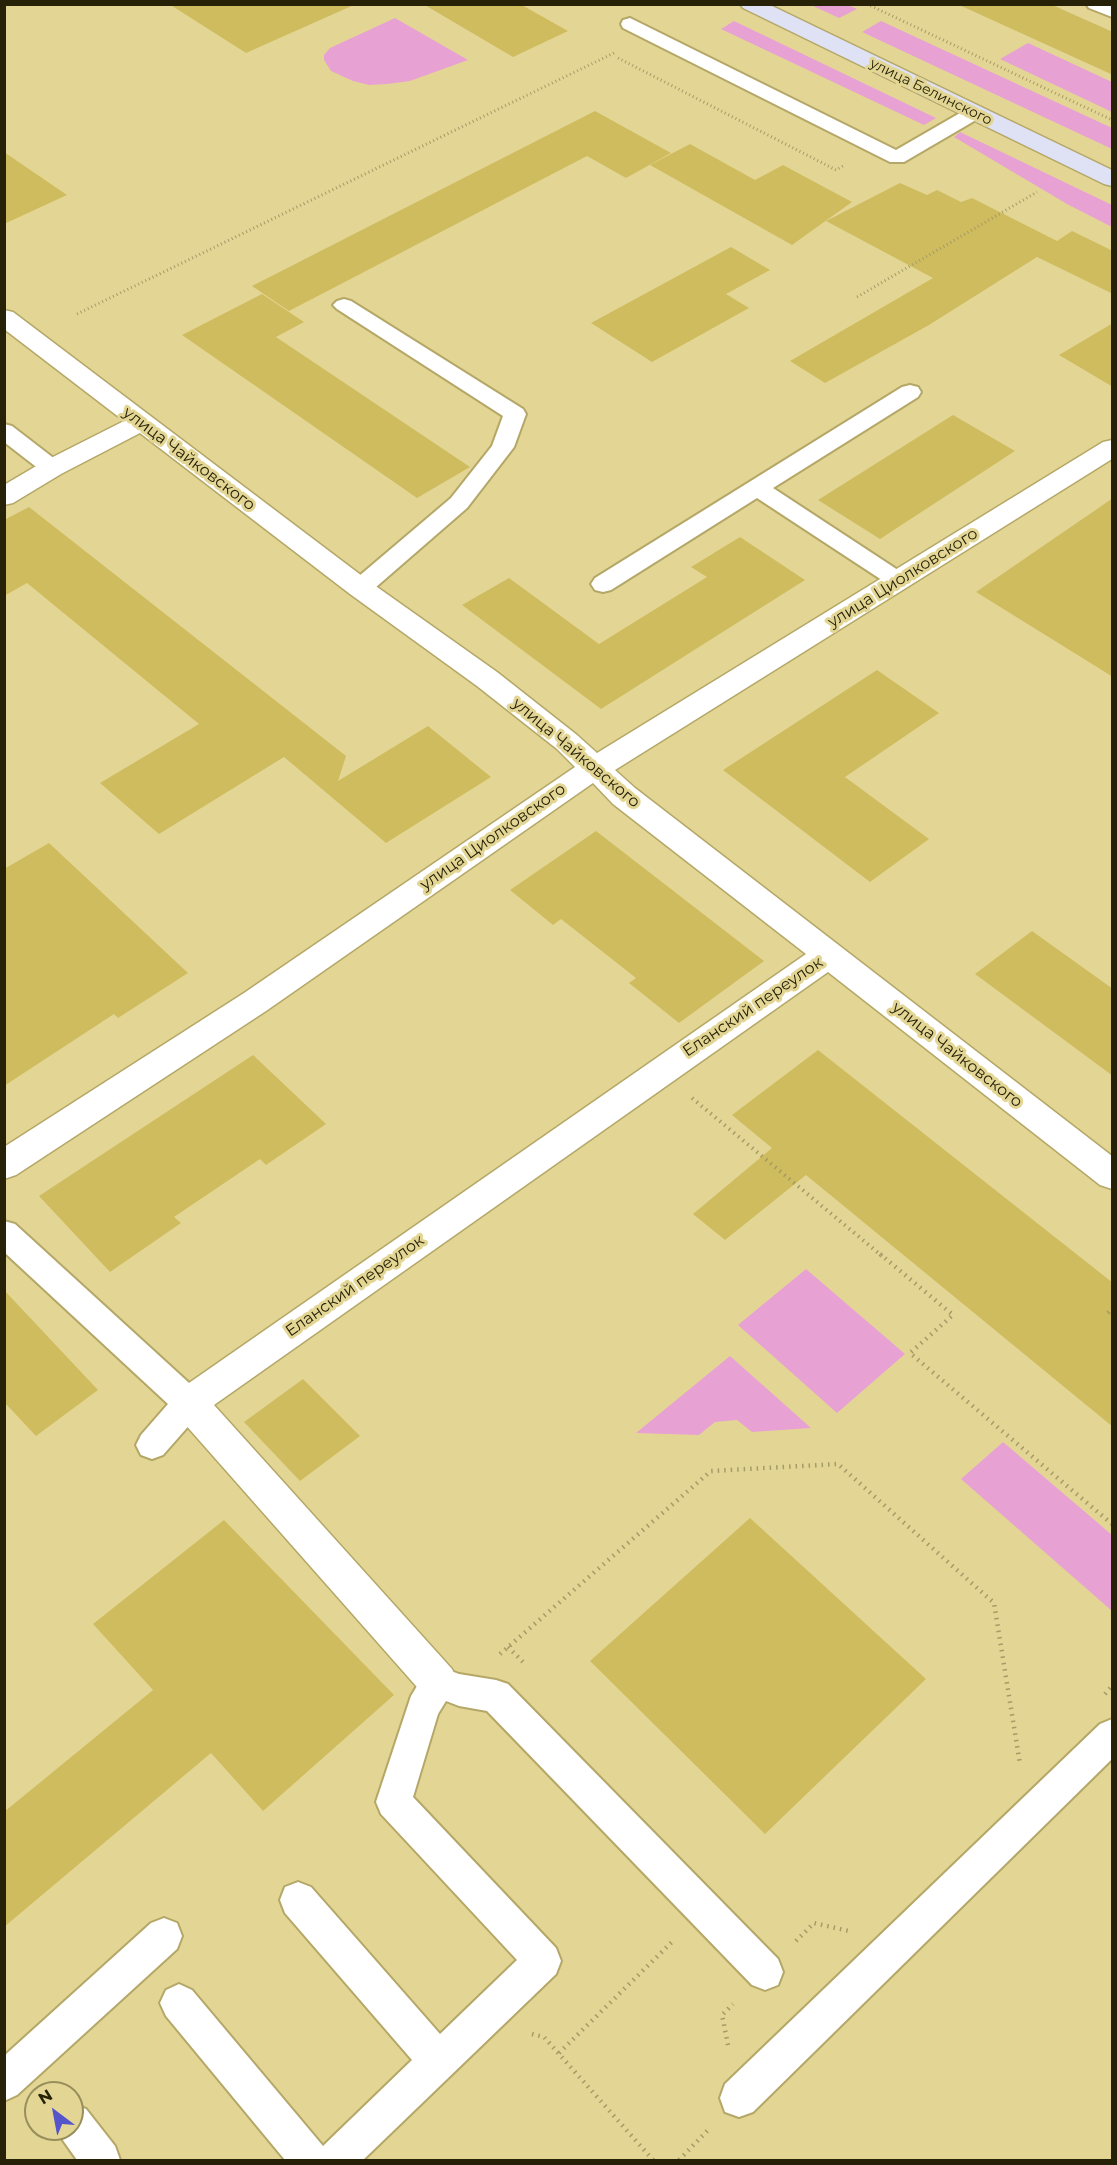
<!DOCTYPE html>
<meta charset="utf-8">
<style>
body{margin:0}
#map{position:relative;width:1117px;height:2165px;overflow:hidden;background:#e3d695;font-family:Montserrat,sans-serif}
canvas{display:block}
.frame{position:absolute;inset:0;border:6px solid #262107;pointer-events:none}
.north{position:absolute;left:24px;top:2081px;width:60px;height:60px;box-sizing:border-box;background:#e3d695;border:2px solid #978e5c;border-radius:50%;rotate:328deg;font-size:16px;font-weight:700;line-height:24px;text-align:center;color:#262107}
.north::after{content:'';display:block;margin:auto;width:21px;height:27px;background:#5454cb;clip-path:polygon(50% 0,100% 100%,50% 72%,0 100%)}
</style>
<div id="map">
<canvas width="1117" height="2165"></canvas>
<div class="frame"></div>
<div class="north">N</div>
</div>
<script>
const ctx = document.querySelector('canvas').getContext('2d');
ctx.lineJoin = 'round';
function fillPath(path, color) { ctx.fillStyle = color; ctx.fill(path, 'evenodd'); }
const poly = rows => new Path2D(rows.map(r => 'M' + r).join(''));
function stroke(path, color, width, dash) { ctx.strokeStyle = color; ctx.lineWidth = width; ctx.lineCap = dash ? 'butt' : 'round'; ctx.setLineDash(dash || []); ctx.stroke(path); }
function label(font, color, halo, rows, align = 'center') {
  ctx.font = font + ' Montserrat,sans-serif'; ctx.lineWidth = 6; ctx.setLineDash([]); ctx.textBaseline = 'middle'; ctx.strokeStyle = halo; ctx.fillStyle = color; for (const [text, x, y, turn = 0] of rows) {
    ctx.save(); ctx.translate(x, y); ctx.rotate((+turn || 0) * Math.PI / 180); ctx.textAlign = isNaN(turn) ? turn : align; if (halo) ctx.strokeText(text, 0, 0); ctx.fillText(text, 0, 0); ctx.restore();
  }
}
fillPath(poly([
 [811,5,848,5,857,9,839,18],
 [395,18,468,60,410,81,387,84,369,85,353,81,331,71,324,60,324,55,330,48],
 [734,21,936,118,924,125,721,29],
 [881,21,1112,128,1112,149,862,32],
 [1028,43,1112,82,1112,112,1000,59],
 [960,132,1112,205,1112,227,1067,204,954,137],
 [806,1269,905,1354,837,1413,738,1325],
 [730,1356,811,1428,752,1432,737,1420,715,1422,699,1435,636,1433],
 [1003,1442,1112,1535,1112,1611,961,1479]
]), '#e8a1d3');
fillPath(poly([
 [169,4,356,4,246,53],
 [423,4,520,4,568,31,513,57],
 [957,4,1050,4,1113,32,1113,75],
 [595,111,671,153,626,178,587,156,289,311,252,286],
 [690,144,755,180,783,165,852,202,792,245,650,165],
 [4,152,67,195,4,224],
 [900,183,927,195,937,190,961,202,972,198,1057,241,1072,231,1113,251,1113,294,1037,257,929,325,825,383,790,361,933,278,826,221],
 [731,247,770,270,726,294,749,308,652,362,591,323],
 [262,294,304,322,276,337,470,467,417,498,182,335],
 [1113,323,1113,387,1059,355],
 [953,415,1015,451,880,539,818,500],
 [1113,498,1113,677,976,592],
 [29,507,346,756,338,781,428,726,491,777,386,843,284,757,159,834,100,783,199,724,27,583,4,596,4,520],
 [740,537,805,580,601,709,462,605,509,578,599,644,707,577,691,567],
 [877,670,939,713,845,777,929,839,870,882,723,770],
 [596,831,764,961,679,1023,629,983,636,978,561,919,553,925,510,890],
 [49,843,188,973,118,1018,114,1014,4,1086,4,869],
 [1032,931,1113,989,1113,1076,975,974],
 [818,1050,1113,1283,1113,1427,806,1175,725,1240,693,1214,772,1148,732,1115],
 [253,1055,326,1124,266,1165,260,1159,174,1217,181,1223,110,1272,39,1196],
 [4,1290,98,1390,36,1436,4,1402],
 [303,1379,360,1436,300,1481,244,1422],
 [750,1518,926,1679,765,1834,590,1661],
 [224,1520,394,1695,263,1811,211,1753,4,1927,4,1812,153,1690,93,1624]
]), '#cfbc5f');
const service = poly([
 [1086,4,1112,5,1112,17,1089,8,1086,4],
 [630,18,896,150,967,109,974,107,981,109,984,113,981,117,904,162,890,162,623,28,621,24,623,20,630,18],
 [344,299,351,301,523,409,526,414,514,447,467,508,368,594,360,596,352,594,348,588,352,582,451,498,492,446,503,416,337,309,333,305,337,301,344,299],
 [910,385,918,387,921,392,918,397,773,488,907,576,911,581,907,586,899,589,891,586,757,498,611,590,603,592,595,590,591,584,595,578,902,387,910,385],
 [4,424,12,426,60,463,63,468,60,473,52,475,44,473,4,442,4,424],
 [4,1221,15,1224,200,1393,205,1403,200,1413,163,1455,152,1459,141,1455,136,1445,141,1435,168,1404,4,1252,4,1221],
 [438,1666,459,1674,496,1680,508,1684,778,1959,783,1972,778,1985,765,1990,752,1985,487,1711,459,1706,446,1701,438,1714,413,1797,556,1948,561,1961,556,1974,363,2160,285,2160,166,2016,160,2003,166,1990,179,1984,192,1990,323,2146,412,2060,285,1913,280,1900,285,1887,298,1882,311,1887,440,2034,517,1960,381,1814,376,1802,411,1696,426,1671,438,1666],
 [1112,1719,1112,1759,753,2112,739,2117,725,2112,720,2098,725,2084,1100,1724,1112,1719],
 [164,1918,177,1923,182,1936,177,1949,17,2095,4,2101,4,2056,151,1923,164,1918],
 [72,2104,86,2109,115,2146,120,2160,77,2160,55,2129,72,2129,72,2104]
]);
const minor = poly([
 [4,310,13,312,370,582,497,672,577,735,597,753,1103,442,1112,440,1112,459,615,770,635,788,1112,1156,1112,1189,1100,1185,828,972,214,1405,452,1669,458,1682,452,1695,438,1701,424,1695,176,1414,171,1403,176,1392,806,954,613,804,593,783,266,1011,16,1175,4,1179,4,1147,244,993,575,767,557,749,477,686,350,594,140,433,61,474,13,503,4,505,4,485,43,462,124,421,4,329,4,310]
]);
const secondary = poly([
 [740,4,768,4,1112,170,1112,186,1104,184,743,8,740,4]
]);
stroke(service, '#b4a767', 4);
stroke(minor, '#b4a767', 3);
stroke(secondary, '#b4a767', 3);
stroke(poly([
 [867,4,1112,120],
 [618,58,836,170,843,166],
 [857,297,1037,192],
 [77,314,616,52]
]), '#a59b66', 3, [1, 3]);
stroke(poly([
 [692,1098,882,1256]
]), '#a59b66', 4, [1.5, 4.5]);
stroke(poly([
 [880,1254,953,1315,910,1353,1112,1524],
 [1108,1313,1112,1309],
 [508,1647,523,1662],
 [500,1654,711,1471,838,1464,994,1603,1020,1764],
 [1105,1694,1112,1686],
 [796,1941,814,1923,849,1931],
 [532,2034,544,2037,653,2160],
 [728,2045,722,2015,733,2004],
 [559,2053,674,1940],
 [679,2160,709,2129]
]), '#a59b66', 4.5, [1.5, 5]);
fillPath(service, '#fff');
fillPath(minor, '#fff');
fillPath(secondary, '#dfe1f4');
label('14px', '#262107', '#e3d695', [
 ["улица Белинского",931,92,26]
]);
label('16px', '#262107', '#e3d695', [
 ["улица Чайковского",189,459,37],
 ["улица Циолковского",903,578,-32],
 ["улица Чайковского",576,753,40],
 ["улица Циолковского",493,837,-35],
 ["Еланский переулок",753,1007,-34],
 ["улица Чайковского",957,1055,38],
 ["Еланский переулок",355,1286,-35]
]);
</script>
